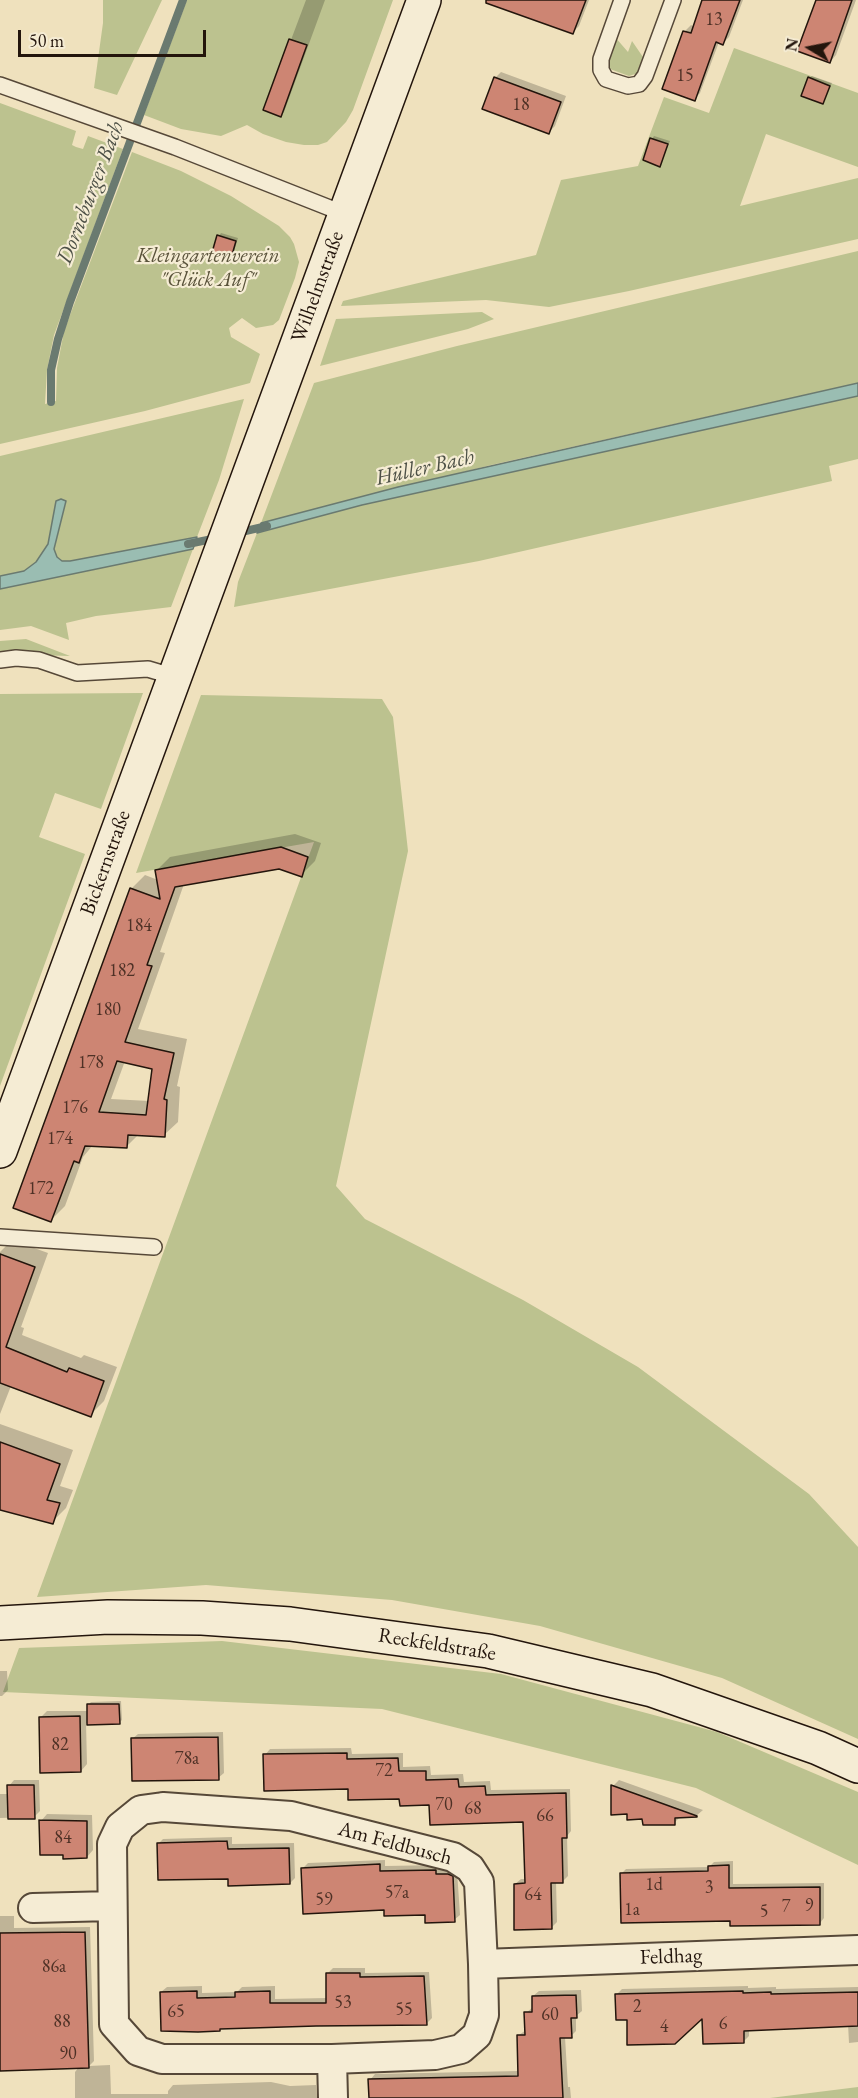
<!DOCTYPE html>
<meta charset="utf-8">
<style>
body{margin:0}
#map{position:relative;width:858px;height:2098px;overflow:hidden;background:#efe1bd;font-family:"EB Garamond",serif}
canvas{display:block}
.north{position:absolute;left:780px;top:18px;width:60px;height:60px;-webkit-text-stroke:4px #f5ecd4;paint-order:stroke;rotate:280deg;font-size:16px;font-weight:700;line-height:24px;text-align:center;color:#23150c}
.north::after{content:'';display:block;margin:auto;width:21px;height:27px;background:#23150c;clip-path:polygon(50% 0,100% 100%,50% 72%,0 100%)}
.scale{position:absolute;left:18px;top:30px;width:188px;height:27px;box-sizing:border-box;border:3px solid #23150c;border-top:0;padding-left:8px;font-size:18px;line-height:21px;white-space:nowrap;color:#23150c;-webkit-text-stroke:4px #f5ecd4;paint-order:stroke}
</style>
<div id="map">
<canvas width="858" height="2098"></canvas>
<div class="north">N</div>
<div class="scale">50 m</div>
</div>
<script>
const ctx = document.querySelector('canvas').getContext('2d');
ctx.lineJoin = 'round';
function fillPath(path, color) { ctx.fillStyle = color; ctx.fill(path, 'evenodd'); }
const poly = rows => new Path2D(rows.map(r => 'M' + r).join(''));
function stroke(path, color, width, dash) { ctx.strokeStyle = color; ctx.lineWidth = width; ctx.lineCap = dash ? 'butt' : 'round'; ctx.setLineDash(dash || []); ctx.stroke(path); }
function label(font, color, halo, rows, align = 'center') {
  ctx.font = font + ' "EB Garamond",serif'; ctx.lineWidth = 4.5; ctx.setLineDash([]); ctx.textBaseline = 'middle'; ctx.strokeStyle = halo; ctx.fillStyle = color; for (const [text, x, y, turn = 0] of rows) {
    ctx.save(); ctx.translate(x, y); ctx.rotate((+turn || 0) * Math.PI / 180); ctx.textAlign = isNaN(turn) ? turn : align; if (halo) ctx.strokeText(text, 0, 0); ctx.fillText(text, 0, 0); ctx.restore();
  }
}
fillPath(poly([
 [103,0,162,0,117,95,94,88,103,23],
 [187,0,393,0,353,110,346,122,327,142,318,145,304,145,286,142,263,134,247,125,221,136,181,129,144,115],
 [615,37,628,52,632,41,645,60,638,73,629,76,610,69,608,65,607,62],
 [734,48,858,93,858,167,766,134,740,206,858,178,858,239,629,291,549,307,486,300,341,306,343,301,536,255,561,180,638,166,664,97,709,113],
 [0,103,76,131,72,145,76,147,83,149,88,136,123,149,54,335,47,370,45,404,56,401,57,368,64,331,132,152,181,171,231,196,279,226,290,237,294,244,299,262,295,278,279,320,273,325,256,328,242,318,229,328,231,337,260,354,250,383,145,411,0,444],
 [858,251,858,383,491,465,261,523,314,383,457,346],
 [482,312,494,319,468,329,320,366,336,319],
 [858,396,858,459,829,466,832,481,479,561,234,607,238,582,257,533,362,505],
 [244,399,219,480,197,537,70,561,62,561,57,557,54,549,66,502,56,501,48,544,36,562,24,571,0,576,0,456],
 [193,549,171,607,96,616,66,623,69,640,31,626,0,630,0,589],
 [26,639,70,656,0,654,0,641],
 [143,693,101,809,55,793,39,837,85,854,0,1086,0,694],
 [201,695,382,699,393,717,408,851,336,1186,365,1219,523,1300,638,1367,809,1494,858,1547,858,1739,722,1678,540,1626,392,1600,206,1585,37,1597,314,842,136,873],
 [222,1641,501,1674,717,1732,858,1792,858,1865,696,1788,382,1709,3,1692,19,1648],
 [858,2087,858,2098,770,2098]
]), '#bcc28f');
const water = poly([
 [858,383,858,396,362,505,257,533,261,523,398,487,858,383],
 [61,499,66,501,54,549,57,557,62,561,70,561,197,537,193,549,0,589,0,576,24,571,36,562,48,544,56,501,61,499]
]);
fillPath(water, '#9abdb2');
stroke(water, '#6a7a70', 1.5);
fillPath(poly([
 [306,0,325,0,284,112,281,115,265,109],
 [524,0,589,0,579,26,573,32],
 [704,0,743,0,729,37,723,43,719,42,700,93,694,99,664,88,685,31,691,25,695,27],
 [817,0,856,0,836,55,830,62],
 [501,72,566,96,555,126,549,132,495,78],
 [812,76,832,83,823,102,809,78],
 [654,136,670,141,661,162,652,139],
 [221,233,238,238,232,258,229,260,219,236],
 [295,834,321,843,315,861,301,875,279,867,184,884,160,952,165,953,138,1029,187,1039,177,1086,180,1087,178,1122,164,1135,139,1134,126,1147,93,1145,83,1157,65,1206,51,1220,15,1207,132,888,145,875,158,880,157,870,170,857],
 [125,1061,154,1068,149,1101,111,1099],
 [12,1240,48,1253,21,1327,24,1328,22,1335,81,1358,84,1355,117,1367,104,1401,90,1415,11,1386,0,1414,0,1252],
 [0,1424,73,1450,60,1486,73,1490,66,1508,52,1522,0,1509],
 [0,1671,7,1671,8,1690,2,1696,0,1696],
 [121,1701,122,1720,119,1723,86,1723,87,1764,81,1771,41,1717,47,1711,88,1711,88,1705,91,1702],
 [223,1732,224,1773,218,1778,132,1739,138,1734],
 [351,1748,352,1754,403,1753,403,1767,430,1766,431,1775,463,1774,464,1782,490,1781,491,1790,570,1789,571,1831,567,1836,568,1876,563,1881,556,1881,557,1922,551,1928,515,1884,521,1879,527,1879,525,1821,349,1788,265,1755,270,1749],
 [14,1780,39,1780,40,1811,34,1817,0,1818,0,1794,9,1794,9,1786],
 [619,1780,703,1810,696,1816,681,1816,674,1823,628,1813,613,1786],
 [47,1814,92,1815,93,1850,87,1857,64,1853,41,1821],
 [232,1837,232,1844,294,1843,295,1878,290,1883,230,1877,158,1844,163,1839],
 [385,1860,385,1866,441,1865,441,1869,454,1869,457,1871,460,1915,454,1920,426,1914,386,1909,303,1868,308,1863],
 [733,1861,733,1884,824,1883,824,1918,820,1923,732,1920,621,1874,626,1869,709,1867,714,1862],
 [0,1916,14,1916,14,1928,90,1927,94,2061,89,2066,110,2065,111,2094,168,2094,168,2091,173,2085,271,2082,290,2086,316,2085,317,2098,75,2098,75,2072,79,2067,0,2069],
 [333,1968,365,1968,365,1973,429,1972,432,2018,427,2023,222,2027,219,2030,161,1992,167,1987,202,1986,202,1993,237,1992,242,1987,275,1986,275,1999,327,1998,327,1974],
 [748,1986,748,1988,776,1987,776,1989,858,1987,858,2042,849,2043,848,2024,749,2029,749,2036,743,2042,704,2016,628,2018,617,1994,622,1989],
 [581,1990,582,2011,576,2016,576,2031,571,2036,565,2037,568,2087,570,2087,571,2098,370,2098,370,2080,375,2074,519,2071,519,2035,526,2030,526,2013,533,2007,533,1996,539,1991]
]), '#0003');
stroke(poly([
 [51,402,51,370,58,339,70,302,183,0],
 [237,533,267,526],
 [188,544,217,538]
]), '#6a7a70', 8);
const building = poly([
 [486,0,586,0,573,34,486,3,486,0],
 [702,0,740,0,723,45,716,42,695,101,662,89,683,31,691,33,702,0],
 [816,0,852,0,830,63,797,51,816,0],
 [289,39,307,45,281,117,263,110,289,39],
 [494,77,561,102,549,134,482,109,494,77],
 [808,77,830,86,823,104,801,96,808,77],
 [650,138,668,144,660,167,643,160,650,138],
 [217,235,236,241,230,262,211,256,217,235],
 [281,847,308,857,302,877,279,869,175,887,147,965,152,966,125,1042,174,1053,164,1099,167,1100,165,1137,128,1135,127,1148,85,1146,79,1163,74,1161,51,1222,13,1208,130,888,160,899,155,870,281,847],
 [117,1061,152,1069,146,1115,99,1112,117,1061],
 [0,1254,35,1267,6,1347,67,1372,69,1368,104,1381,91,1417,0,1383,0,1254],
 [0,1442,60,1464,47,1500,60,1503,53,1524,0,1510,0,1442],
 [87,1704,119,1704,120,1724,87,1725,87,1704],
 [80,1716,81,1772,40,1773,39,1717,80,1716],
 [218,1737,219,1780,132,1781,131,1738,218,1737],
 [347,1753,347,1759,398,1758,399,1771,426,1771,426,1780,458,1779,459,1787,485,1786,486,1795,566,1793,567,1838,562,1838,563,1883,551,1883,552,1929,514,1930,514,1884,525,1883,523,1822,430,1825,429,1805,400,1806,399,1799,348,1800,348,1789,264,1791,263,1754,347,1753],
 [7,1785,34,1785,35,1819,8,1819,7,1785],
 [611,1785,697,1816,697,1817,675,1818,675,1825,643,1825,642,1819,627,1820,627,1814,611,1815,611,1785],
 [39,1820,87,1821,87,1858,63,1859,63,1855,40,1855,39,1820],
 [227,1841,228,1849,289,1848,290,1884,228,1886,228,1879,158,1880,157,1843,227,1841],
 [380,1864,380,1871,436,1870,436,1874,448,1874,453,1876,455,1922,425,1923,425,1915,384,1916,384,1910,303,1914,301,1868,380,1864],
 [729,1865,729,1888,820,1887,820,1925,730,1926,730,1921,621,1923,620,1873,708,1871,708,1866,729,1865],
 [85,1932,89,2068,0,2071,0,1933,85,1932],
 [326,1973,360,1973,360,1977,424,1976,427,2025,316,2026,220,2029,220,2031,198,2032,161,2031,160,1992,197,1991,197,1998,235,1997,235,1992,270,1991,270,2003,326,2003,326,1973],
 [743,1991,743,1993,771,1992,771,1994,858,1992,858,2026,744,2031,744,2043,703,2044,702,2019,675,2044,627,2045,627,2020,616,2020,615,1994,743,1991],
 [576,1995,577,2018,571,2018,572,2038,560,2038,563,2098,369,2098,368,2079,518,2076,517,2035,525,2035,524,2012,532,2012,532,1996,576,1995]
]);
fillPath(building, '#cd8573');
stroke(building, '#23150c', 1.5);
const lane = poly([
 [622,0,601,59,601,70,606,79,628,86,639,84,645,76,673,0],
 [0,85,175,147,345,214],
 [0,660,16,658,39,660,77,673,148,669,175,677],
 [0,1237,154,1247]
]);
const street = poly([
 [163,1807,291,1816,453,1857,470,1868,479,1882,483,1964,484,2015,477,2035,461,2049,435,2055,332,2059,162,2059,138,2051,114,2024,112,1844,120,1827,141,1810,163,1807],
 [33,1908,112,1906],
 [483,1964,858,1950],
 [332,2059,333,2098]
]);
const secondary = poly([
 [0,1151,424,0],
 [0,1623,108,1617,202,1618,290,1624,488,1651,652,1690,818,1748,858,1766]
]);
stroke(lane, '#564838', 18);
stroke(street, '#564838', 32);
stroke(secondary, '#23150c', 36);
stroke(lane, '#f5ecd4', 15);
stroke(street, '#f5ecd4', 28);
stroke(secondary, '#f5ecd4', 33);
label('18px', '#4e3126', null, [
 ["13",714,20],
 ["15",685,76],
 ["18",521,105],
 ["184",139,926],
 ["182",122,971],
 ["180",108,1010],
 ["178",91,1063],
 ["176",75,1108],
 ["174",60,1139],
 ["172",41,1189],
 ["82",60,1745],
 ["78a",187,1759],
 ["72",384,1771],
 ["70",444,1805],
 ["68",473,1809],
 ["66",545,1816],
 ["84",63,1838],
 ["1d",654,1885],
 ["3",709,1888],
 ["57a",397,1893],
 ["64",533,1895],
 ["59",324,1900],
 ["9",809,1906],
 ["7",786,1907],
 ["1a",632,1910],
 ["5",764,1912],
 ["86a",54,1967],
 ["53",343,2003],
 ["2",637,2007],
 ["55",404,2010],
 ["65",176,2012],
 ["60",550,2015],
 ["88",62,2022],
 ["6",723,2024],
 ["4",664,2027],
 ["90",68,2054]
]);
label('italic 21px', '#59523a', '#f5ecd4', [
 ["Kleingartenverein",208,256],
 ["\"Glück Auf\"",208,280]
]);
label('21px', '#23150c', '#f5ecd4', [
 ["Wilhelmstraße",318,287,-70],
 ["Bickernstraße",106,863,-70],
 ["Reckfeldstraße",437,1645,9],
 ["Am Feldbusch",395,1844,15],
 ["Feldhag",671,1957,-2]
]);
label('italic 22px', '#4d5046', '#f5ecd4', [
 ["Dorneburger Bach",91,193,-69],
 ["Hüller Bach",425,468,-13]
]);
</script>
